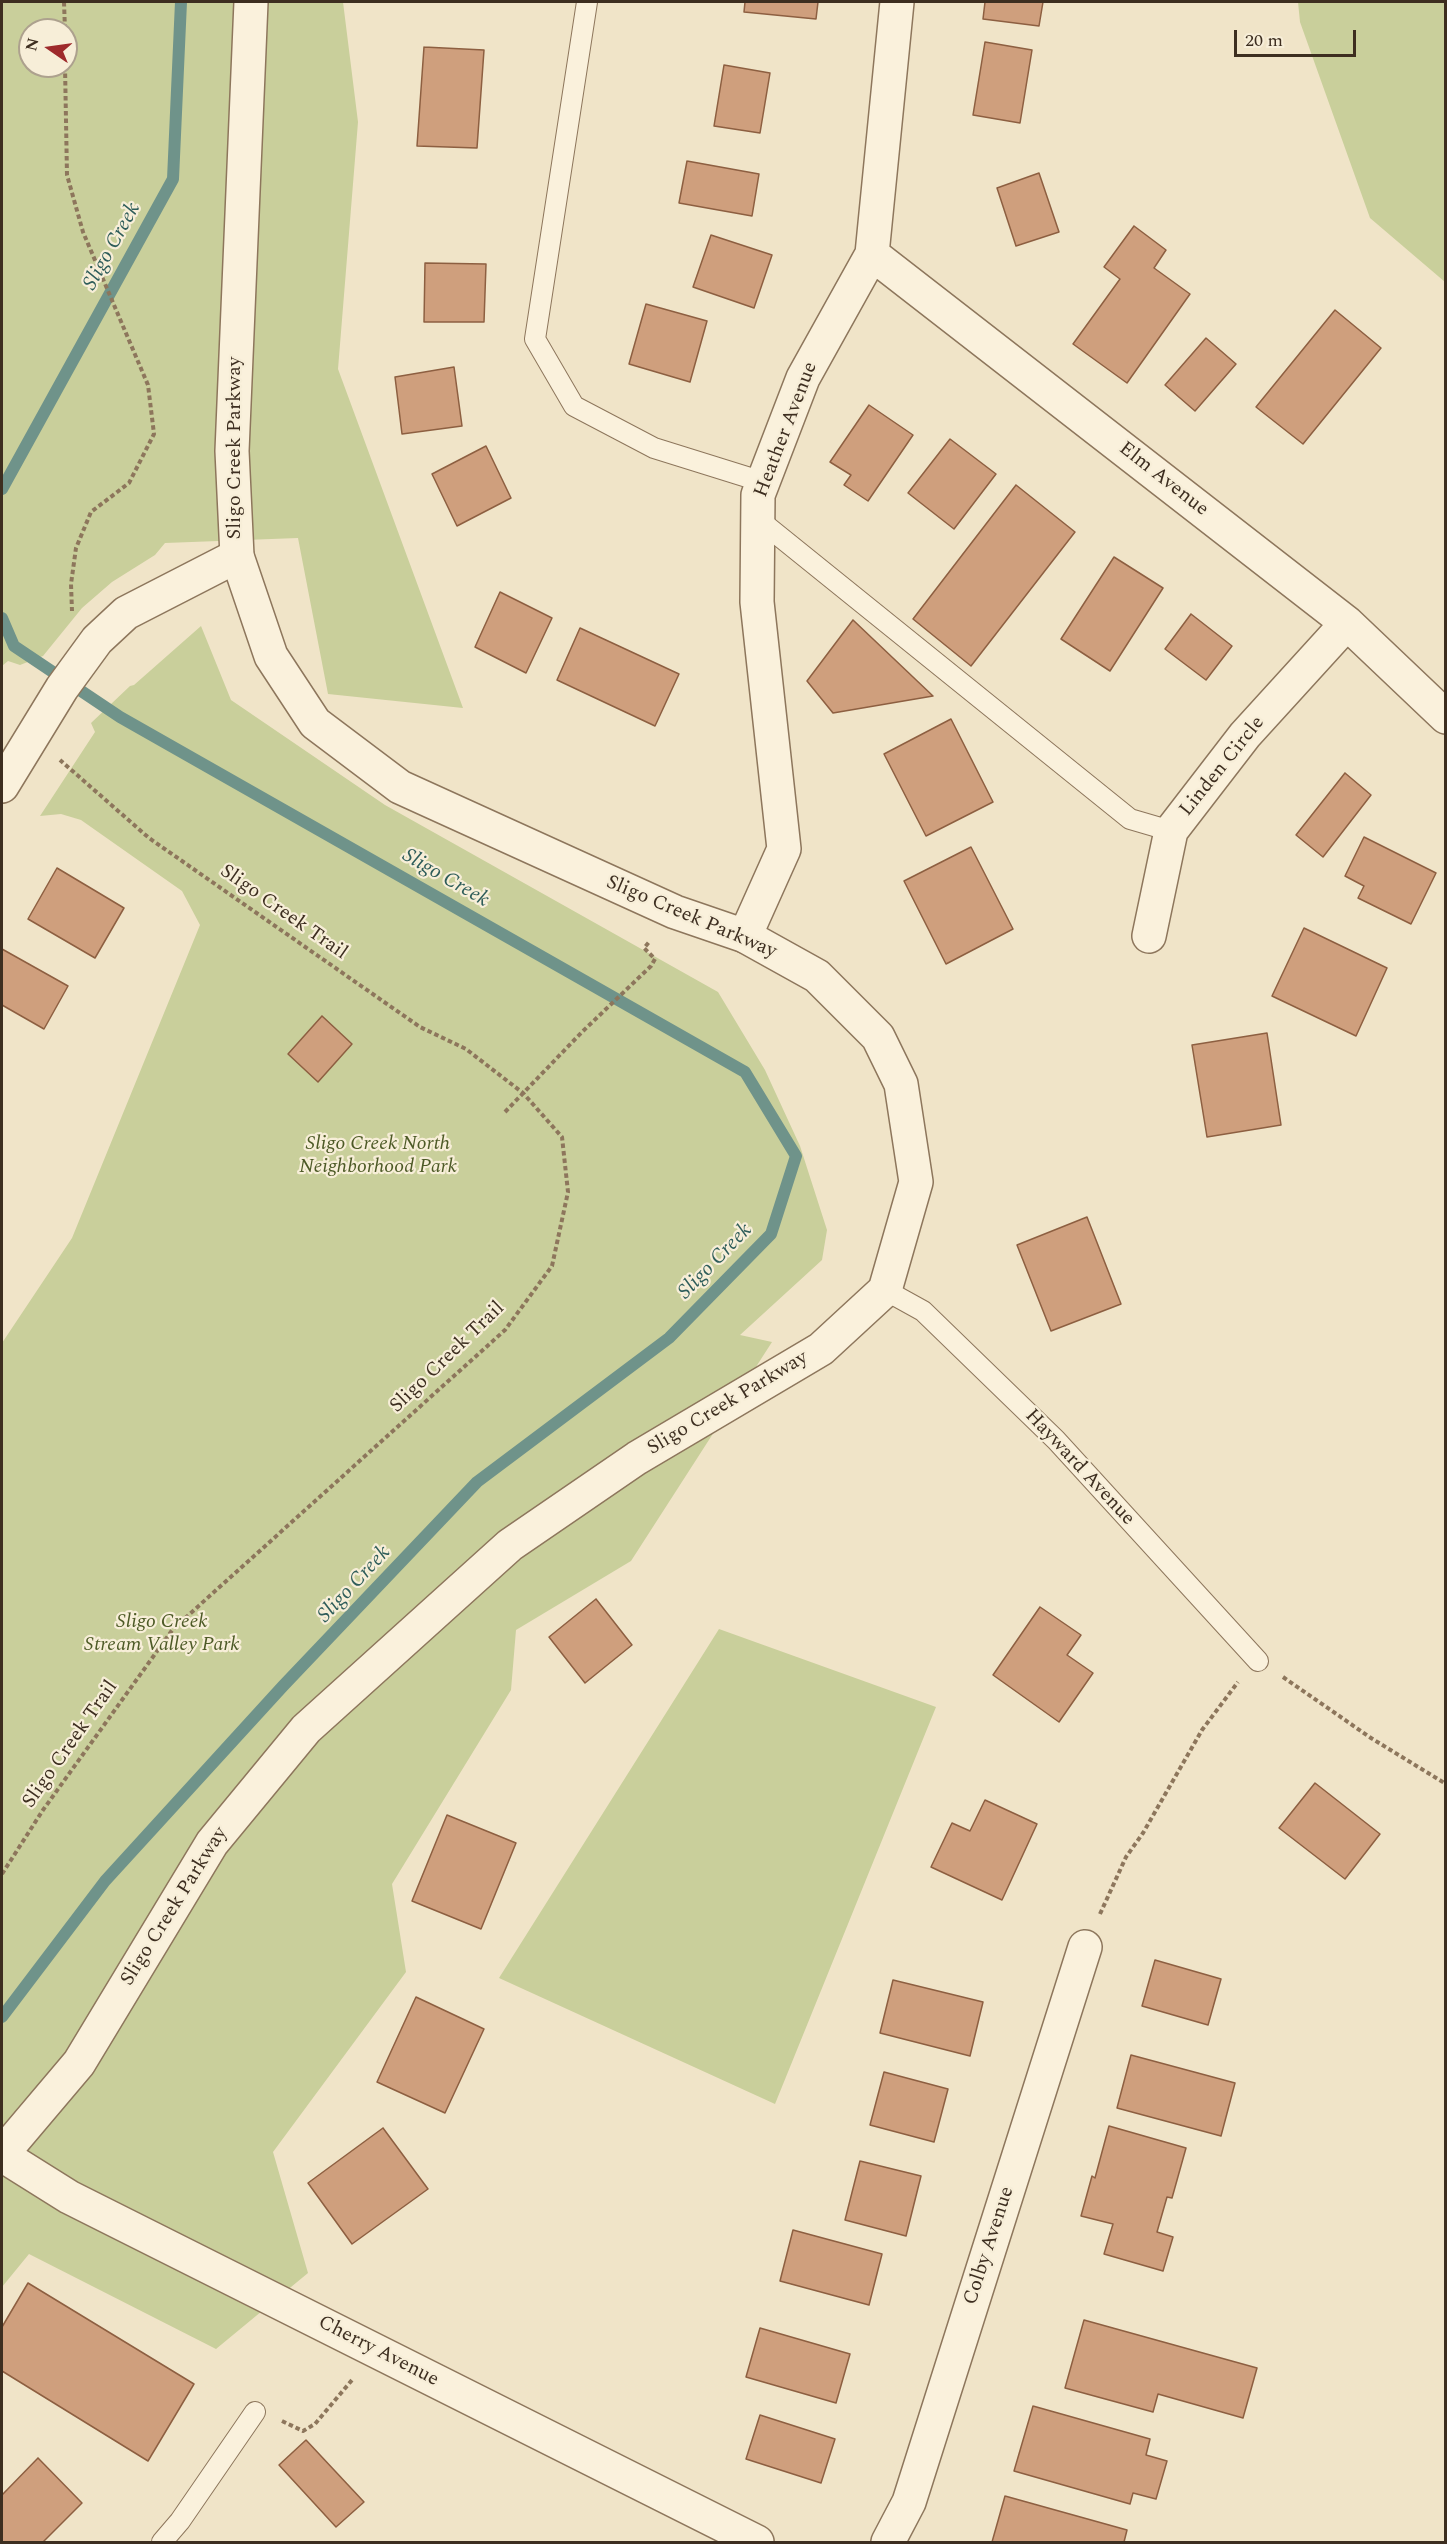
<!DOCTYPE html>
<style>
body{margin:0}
#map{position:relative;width:1447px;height:2544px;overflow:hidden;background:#f0e4c8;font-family:Spectral,serif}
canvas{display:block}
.frame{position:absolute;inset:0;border:3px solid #3d2e20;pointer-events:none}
.north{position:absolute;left:18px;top:18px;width:60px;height:60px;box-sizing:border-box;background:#f7eed8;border:2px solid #ada18e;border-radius:50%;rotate:283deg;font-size:16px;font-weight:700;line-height:24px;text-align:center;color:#3d2e20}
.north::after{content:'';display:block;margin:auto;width:21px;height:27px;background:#9e2a2b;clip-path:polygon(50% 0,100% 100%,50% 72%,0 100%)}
.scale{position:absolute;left:1234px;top:30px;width:122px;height:27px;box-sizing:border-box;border:3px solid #3d2e20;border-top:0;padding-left:8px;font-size:18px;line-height:21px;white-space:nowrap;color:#3d2e20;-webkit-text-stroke:4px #f7eed8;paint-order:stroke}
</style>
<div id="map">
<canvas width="1447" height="2544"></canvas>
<div class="frame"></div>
<div class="north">N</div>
<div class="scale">20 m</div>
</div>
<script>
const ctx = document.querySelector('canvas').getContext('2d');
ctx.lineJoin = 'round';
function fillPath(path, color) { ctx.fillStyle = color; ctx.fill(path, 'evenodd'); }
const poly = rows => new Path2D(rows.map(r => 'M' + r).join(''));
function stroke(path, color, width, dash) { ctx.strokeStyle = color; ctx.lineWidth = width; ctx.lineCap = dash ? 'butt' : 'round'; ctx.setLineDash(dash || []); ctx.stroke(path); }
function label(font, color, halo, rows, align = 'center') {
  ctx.font = font + ' Spectral,serif'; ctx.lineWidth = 4.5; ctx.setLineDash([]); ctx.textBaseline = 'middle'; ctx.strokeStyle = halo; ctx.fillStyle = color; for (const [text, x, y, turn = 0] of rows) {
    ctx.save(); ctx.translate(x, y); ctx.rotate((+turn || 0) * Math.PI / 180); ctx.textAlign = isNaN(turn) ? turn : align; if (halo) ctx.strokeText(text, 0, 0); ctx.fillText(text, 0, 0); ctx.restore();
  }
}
fillPath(poly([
 [2,2,343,2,358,122,338,369,463,708,328,694,298,538,165,543,155,555,112,582,82,608,43,656,20,665,8,661,2,666],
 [30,30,66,30,66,66,30,66],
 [1298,2,1445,2,1445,282,1370,218,1300,22],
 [201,626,231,700,385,805,718,992,765,1070,800,1146,827,1230,822,1260,740,1335,772,1342,631,1561,516,1630,511,1690,392,1884,406,1972,273,2152,308,2273,216,2349,29,2254,2,2287,2,1343,72,1238,200,925,182,891,81,820,61,814,40,816,95,732,91,723,130,686,134,685],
 [719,1629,936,1707,775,2104,499,1978]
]), '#c9cf9b');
stroke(poly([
 [2,489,173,179,181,2],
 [2,618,14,646,120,717,745,1072,796,1156,771,1234,669,1338,477,1482,283,1686,105,1881,2,2017]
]), '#6f938a', 12);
const building = poly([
 [745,2,818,2,816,19,744,12,745,2],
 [985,2,1043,2,1039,26,983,19,985,2],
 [985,42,1032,50,1020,123,973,115,985,42],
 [424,47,484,50,477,148,417,146,424,47],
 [724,65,770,73,760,133,714,126,724,65],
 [687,161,759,174,752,216,679,203,687,161],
 [1039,173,1059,232,1016,246,997,188,1039,173],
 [1134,226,1166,250,1154,268,1190,294,1127,383,1073,344,1120,279,1104,267,1134,226],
 [711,235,772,255,754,308,693,287,711,235],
 [425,263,486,264,484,322,424,322,425,263],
 [646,304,707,321,690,382,629,364,646,304],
 [1335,310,1381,348,1303,444,1256,407,1335,310],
 [1206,338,1236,364,1195,411,1165,385,1206,338],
 [454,367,462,426,402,434,395,377,454,367],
 [869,405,913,435,868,501,844,485,851,475,830,462,869,405],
 [950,439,996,474,954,529,908,493,950,439],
 [486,446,511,498,457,526,432,474,486,446],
 [1016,485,1075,532,971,666,913,619,1016,485],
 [1114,557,1163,588,1110,671,1061,639,1114,557],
 [500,592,552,618,526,673,475,647,500,592],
 [1191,614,1232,646,1206,680,1165,649,1191,614],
 [853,620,933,696,833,713,807,681,853,620],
 [580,628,679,674,655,726,557,680,580,628],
 [951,719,993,802,926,836,884,754,951,719],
 [1345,773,1371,795,1323,857,1296,835,1345,773],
 [1364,837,1436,873,1411,924,1358,898,1364,886,1345,876,1364,837],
 [971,847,1013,929,946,964,904,881,971,847],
 [57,868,124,908,95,958,28,919,57,868],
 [1304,928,1387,968,1356,1036,1272,996,1304,928],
 [2,949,68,986,44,1029,2,1005,2,949],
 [322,1016,352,1044,318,1082,288,1054,322,1016],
 [1267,1033,1281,1125,1207,1137,1192,1045,1267,1033],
 [1087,1217,1121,1304,1051,1331,1017,1245,1087,1217],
 [596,1599,632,1645,585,1683,549,1637,596,1599],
 [1040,1607,1081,1635,1067,1655,1093,1673,1059,1722,993,1675,1040,1607],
 [1315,1783,1380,1834,1345,1879,1279,1828,1315,1783],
 [985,1800,1037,1824,1002,1900,931,1867,952,1823,970,1831,985,1800],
 [447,1815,516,1843,481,1929,412,1901,447,1815],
 [1155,1960,1221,1979,1208,2025,1142,2006,1155,1960],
 [893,1980,983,2002,970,2056,880,2033,893,1980],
 [416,1997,484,2029,445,2113,377,2082,416,1997],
 [1131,2055,1235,2083,1221,2136,1117,2108,1131,2055],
 [884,2072,948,2089,934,2142,870,2125,884,2072],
 [1109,2126,1186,2148,1172,2198,1167,2197,1157,2232,1173,2237,1163,2271,1104,2254,1113,2224,1081,2216,1092,2176,1095,2178,1109,2126],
 [383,2128,428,2189,352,2244,308,2183,383,2128],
 [860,2161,921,2176,906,2236,845,2220,860,2161],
 [793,2230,882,2254,869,2305,780,2281,793,2230],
 [28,2283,194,2384,148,2461,2,2371,2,2327,28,2283],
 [1084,2320,1257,2368,1243,2418,1158,2394,1153,2412,1065,2388,1084,2320],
 [760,2328,850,2354,836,2403,746,2377,760,2328],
 [1033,2406,1150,2439,1146,2455,1167,2461,1156,2499,1133,2493,1130,2504,1014,2471,1033,2406],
 [760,2415,835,2439,821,2483,746,2459,760,2415],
 [306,2440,364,2502,336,2527,279,2465,306,2440],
 [38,2458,82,2503,43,2542,2,2542,2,2495,38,2458],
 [1005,2496,1127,2530,1124,2542,992,2542,1005,2496]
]);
fillPath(building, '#cf9f7d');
stroke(building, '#8d5f41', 1.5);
const service = poly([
 [587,2,535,339,574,406,654,448,763,482],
 [758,519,1130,819,1171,831],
 [885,1290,923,1311,1056,1440,1258,1661],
 [162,2542,180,2521,255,2412]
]);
const minor = poly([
 [872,254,1347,623,1446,717],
 [2,786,62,688,97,640,126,613,237,556],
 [745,936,784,849,757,602,758,495,803,378,872,254,897,2],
 [1149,936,1171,831,1245,735,1347,623],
 [2,2155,69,2197,757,2542],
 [888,2542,909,2502,1085,1947]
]);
const tertiary = poly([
 [2,2154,79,2063,212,1843,306,1729,510,1545,637,1458,821,1349,885,1290,916,1182,901,1084,878,1037,817,976,745,936,675,912,400,787,315,723,271,656,237,556,232,451,251,2]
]);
stroke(service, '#8d765c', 22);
stroke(minor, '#8d765c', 36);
stroke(tertiary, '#8d765c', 36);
stroke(poly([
 [64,2,65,30],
 [65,66,67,175,83,232,148,385,154,434,129,483,91,512,76,548,71,584,72,611],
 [505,1112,582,1032,651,966,655,959,644,948,650,941],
 [1283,1677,1371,1738,1446,1784],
 [2,1874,43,1810,173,1629,505,1330,552,1266,568,1192,562,1137,523,1093,466,1049,420,1027,149,838,60,760],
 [1100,1914,1126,1857,1143,1833,1202,1730,1238,1682],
 [282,2421,303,2431,315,2424,352,2380]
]), '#8d765c', 4, [4.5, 3]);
stroke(service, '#faf1dc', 20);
stroke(minor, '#faf1dc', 33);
stroke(tertiary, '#faf1dc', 33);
label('20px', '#3d2e20', '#f7eed8', [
 ["Heather Avenue",787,430,-69],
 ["Sligo Creek Parkway",236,448,-90],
 ["Elm Avenue",1163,480,38],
 ["Linden Circle",1223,767,-51],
 ["Sligo Creek Trail",283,913,35],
 ["Sligo Creek Parkway",691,918,23],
 ["Sligo Creek Trail",448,1358,-44],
 ["Sligo Creek Parkway",728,1404,-31],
 ["Hayward Avenue",1079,1468,47],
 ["Sligo Creek Trail",71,1745,-55],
 ["Sligo Creek Parkway",175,1907,-58],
 ["Colby Avenue",990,2246,-72],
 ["Cherry Avenue",378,2352,27]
]);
label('italic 20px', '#4d5a26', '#f7eed8', [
 ["Sligo Creek North",378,1145],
 ["Neighborhood Park",378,1168],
 ["Sligo Creek",162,1623],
 ["Stream Valley Park",162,1646]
]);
label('italic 21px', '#2f5d5a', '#f7eed8', [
 ["Sligo Creek",113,247,-61],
 ["Sligo Creek",445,879,30],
 ["Sligo Creek",716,1262,-46],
 ["Sligo Creek",355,1585,-47]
]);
</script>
